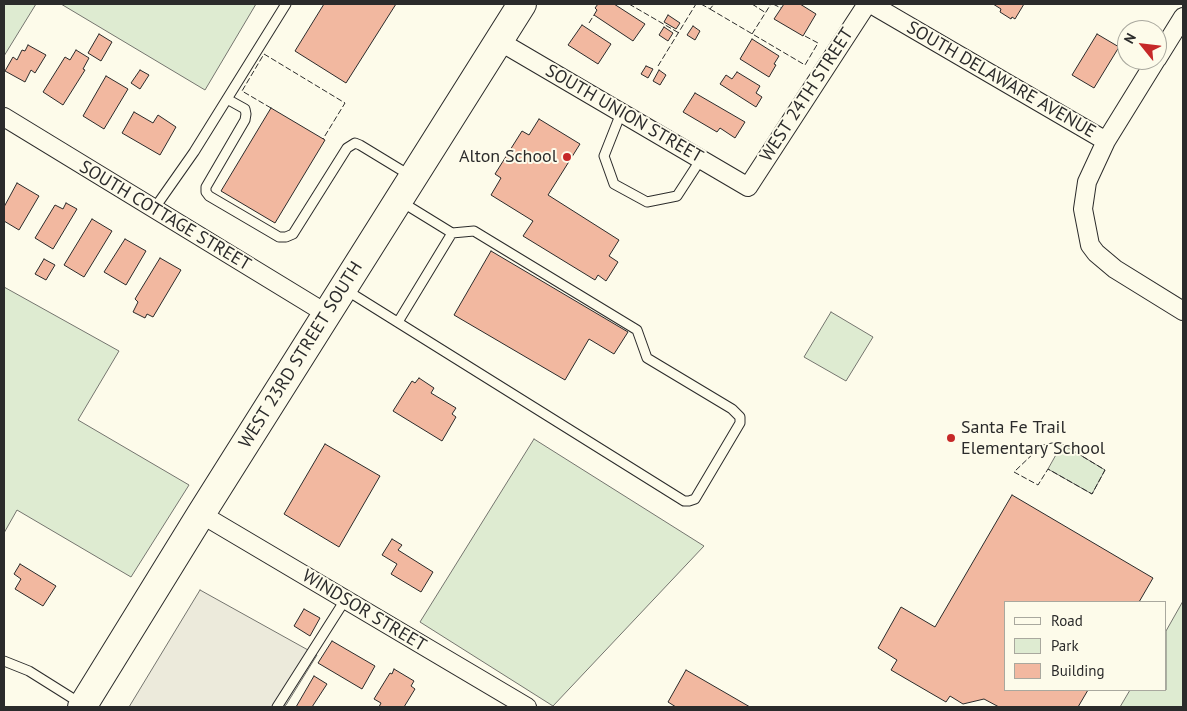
<!DOCTYPE html>
<style>
body{margin:0}
#map{position:relative;width:1187px;height:711px;overflow:hidden;background:#fdfbea;font-family:"PT Sans",sans-serif}
canvas{display:block}
.frame{position:absolute;inset:0;border:5px solid #2b2b2b;pointer-events:none}
.legend{position:absolute;left:1004px;top:601px;width:162px;height:90px;box-sizing:border-box;background:#fdfbea;border:1px solid #a9a89e;margin:0;padding:6px 9px;list-style:none;font-size:15px;color:#2b2b2b}
.legend li{display:flex;align-items:center;gap:10px;height:25px}
.legend b{width:25px;border:1px solid #a9a89e}
.north{position:absolute;left:1117px;top:20px;width:50px;height:50px;box-sizing:border-box;background:#fdfbea;border:1px solid #a9a89e;border-radius:50%;rotate:299deg;font-size:14px;font-weight:700;line-height:20px;text-align:center;color:#2b2b2b}
.north::after{content:'';display:block;margin:auto;width:18px;height:22px;background:#c62828;clip-path:polygon(50% 0,100% 100%,50% 72%,0 100%)}
</style>
<div id="map">
<canvas width="1187" height="711"></canvas>
<div class="frame"></div>
<ul class="legend">
<li><b style="height:6px;background:#fdfbea"></b>Road</li>
<li><b style="height:14px;background:#deebd1"></b>Park</li>
<li><b style="height:14px;background:#f2b8a0"></b>Building</li>
</ul>
<div class="north">N</div>
</div>
<script>
const ctx = document.querySelector('canvas').getContext('2d');
ctx.lineJoin = 'round';
function fillPath(path, color) { ctx.fillStyle = color; ctx.fill(path, 'evenodd'); }
const poly = rows => new Path2D(rows.map(r => 'M' + r).join(''));
function stroke(path, color, width, dash) { ctx.strokeStyle = color; ctx.lineWidth = width; ctx.lineCap = dash ? 'butt' : 'round'; ctx.setLineDash(dash || []); ctx.stroke(path); }
function label(font, color, halo, rows, align = 'center') {
  ctx.font = font + ' "PT Sans",sans-serif'; ctx.lineWidth = 4; ctx.setLineDash([]); ctx.textBaseline = 'middle'; ctx.strokeStyle = halo; ctx.fillStyle = color; for (const [text, x, y, turn = 0] of rows) {
    ctx.save(); ctx.translate(x, y); ctx.rotate((+turn || 0) * Math.PI / 180); ctx.textAlign = isNaN(turn) ? turn : align; if (halo) ctx.strokeText(text, 0, 0); ctx.fillText(text, 0, 0); ctx.restore();
  }
}
const green = poly([
 [4,4,36,4,4,56,4,4],
 [61,4,256,4,205,90,61,4],
 [4,287,119,351,78,420,189,485,131,577,17,510,4,533,4,287],
 [831,312,873,337,846,381,804,357,831,312],
 [534,439,704,546,553,706,420,622,534,439],
 [1062,444,1105,470,1092,494,1048,469,1062,444],
 [1183,601,1183,707,1120,707,1130,690,1166,690,1166,631,1183,601]
]);
fillPath(green, '#deebd1');
stroke(green, '#74746e', 1);
const parking = poly([
 [200,590,317,655,286,705,283,707,129,707,200,590]
]);
fillPath(parking, '#eceadb');
stroke(parking, '#74746e', 1);
const building = poly([
 [324,4,396,4,346,83,295,51,324,4],
 [598,4,614,4,645,24,633,41,594,15,597,10,595,8,598,4],
 [784,4,800,4,816,14,803,36,774,19,784,4],
 [993,4,1024,4,1015,19,1012,17,1011,19,1000,12,1001,9,993,4],
 [668,15,680,23,676,29,664,22,668,15],
 [582,25,611,44,598,64,568,45,582,25],
 [693,26,700,31,695,40,687,35,693,26],
 [664,27,673,33,668,41,659,35,664,27],
 [99,34,112,42,101,61,88,53,99,34],
 [1097,34,1119,47,1094,88,1072,75,1097,34],
 [752,39,779,56,774,64,776,65,769,77,740,59,752,39],
 [28,45,46,55,35,73,31,70,25,82,5,71,13,57,17,60,22,50,25,51,28,45],
 [76,50,89,58,83,69,85,70,63,105,43,92,65,57,70,60,76,50],
 [646,66,653,69,648,78,641,74,646,66],
 [140,70,149,75,140,89,131,83,140,70],
 [659,70,666,75,660,85,653,81,659,70],
 [737,72,760,86,756,93,762,97,756,107,720,84,726,75,732,79,737,72],
 [106,76,128,89,104,129,83,116,106,76],
 [695,93,745,122,735,138,720,128,717,132,683,112,695,93],
 [271,108,325,140,275,223,221,191,271,108],
 [134,112,153,123,158,115,176,127,160,155,122,133,134,112],
 [539,119,580,144,548,195,619,240,609,256,618,262,606,281,598,275,595,280,523,236,533,221,491,195,501,178,495,174,522,131,529,135,539,119],
 [17,183,39,196,19,230,4,221,4,207,17,183],
 [66,203,77,209,53,249,35,238,55,205,63,209,66,203],
 [92,219,112,231,84,277,64,265,92,219],
 [125,239,146,251,126,285,104,272,125,239],
 [491,251,628,332,614,354,589,339,565,380,454,315,491,251],
 [160,258,181,270,153,317,147,314,145,318,133,312,138,302,135,299,160,258],
 [44,259,55,265,46,280,35,274,44,259],
 [419,378,434,388,431,393,456,408,452,414,456,417,442,441,393,411,412,381,415,383,419,378],
 [325,444,380,476,339,547,284,514,325,444],
 [1012,495,1153,578,1139,602,1006,602,1006,690,1088,690,1078,707,999,707,984,699,963,704,950,696,946,702,891,670,897,660,878,648,901,607,935,627,1012,495],
 [392,539,402,545,398,550,433,572,421,592,391,574,397,564,382,555,392,539],
 [20,564,56,586,43,606,15,589,21,579,14,574,20,564],
 [304,609,320,618,310,636,294,626,304,609],
 [332,641,375,666,362,689,318,663,332,641],
 [394,669,414,681,411,686,415,689,404,707,379,707,381,703,374,699,390,673,392,674,394,669],
 [686,670,750,707,676,707,668,702,686,670],
 [314,676,327,684,312,707,296,707,314,676]
]);
fillPath(building, '#f2b8a0');
stroke(building, '#2b2b2b', 1);
const service = poly([
 [227,99,245,109,246,114,245,120,206,187,206,192,209,196,279,237,286,237,293,234,347,148,355,143,360,145,411,176],
 [621,113,604,156,614,184,647,202,677,196,701,159],
 [154,209,194,152,286,4],
 [346,290,684,501,689,501,695,499,740,423,740,417,732,409,647,358,637,330,474,231,452,233,400,201],
 [398,322,452,233],
 [4,661,29,671,80,703],
 [277,707,345,600]
]);
const minor = poly([
 [871,4,1106,141],
 [499,41,748,187,867,4],
 [1157,59,1183,17],
 [1156,60,1106,141,1087,182,1083,209,1090,245,1096,253,1115,269,1183,311],
 [4,117,327,314],
 [201,514,527,707]
]);
const primary = poly([
 [82,707,201,514,522,4]
]);
stroke(service, '#2b2b2b', 11);
stroke(minor, '#2b2b2b', 20);
stroke(primary, '#2b2b2b', 30);
stroke(service, '#fdfbea', 9);
stroke(minor, '#fdfbea', 18);
stroke(primary, '#fdfbea', 28);
stroke(poly([
 [629,4,679,33],
 [701,4,710,9,714,4],
 [752,4,766,13],
 [773,4,781,8],
 [710,9,805,65,818,43,803,35],
 [589,23,594,15],
 [752,34,771,4],
 [658,66,696,4],
 [271,108,242,91,264,54,345,103,323,139],
 [1052,443,1062,444,1105,470,1092,494,1048,469,1038,485,1014,472,1037,450,1043,445,1052,443]
]), '#2b2b2b', 1, [6, 2.5]);
for (const [x, y, r, color] of [
 [567,157,5,"#c62828"],
 [951,438,5,"#c62828"]
]) { const dot = new Path2D(); dot.arc(x, y, r, 0, 2 * Math.PI); ctx.fillStyle = color; ctx.fill(dot); stroke(dot, '#fdfbea', 2); }
label('18px', '#2b2b2b', '#fdfbea', [
 ["SOUTH DELAWARE AVENUE",1001,80,30],
 ["WEST 24TH STREET",807,95,-57],
 ["SOUTH UNION STREET",624,114,30],
 ["SOUTH COTTAGE STREET",165,216,31],
 ["WEST 23RD STREET SOUTH",301,355,-58],
 ["WINDSOR STREET",364,611,31]
]);
label('18px', '#2b2b2b', '#fdfbea', [
 ["Alton School",557,157],
 ["Santa Fe Trail",961,428,"left"],
 ["Elementary School",961,449,"left"]
], 'right');
</script>
